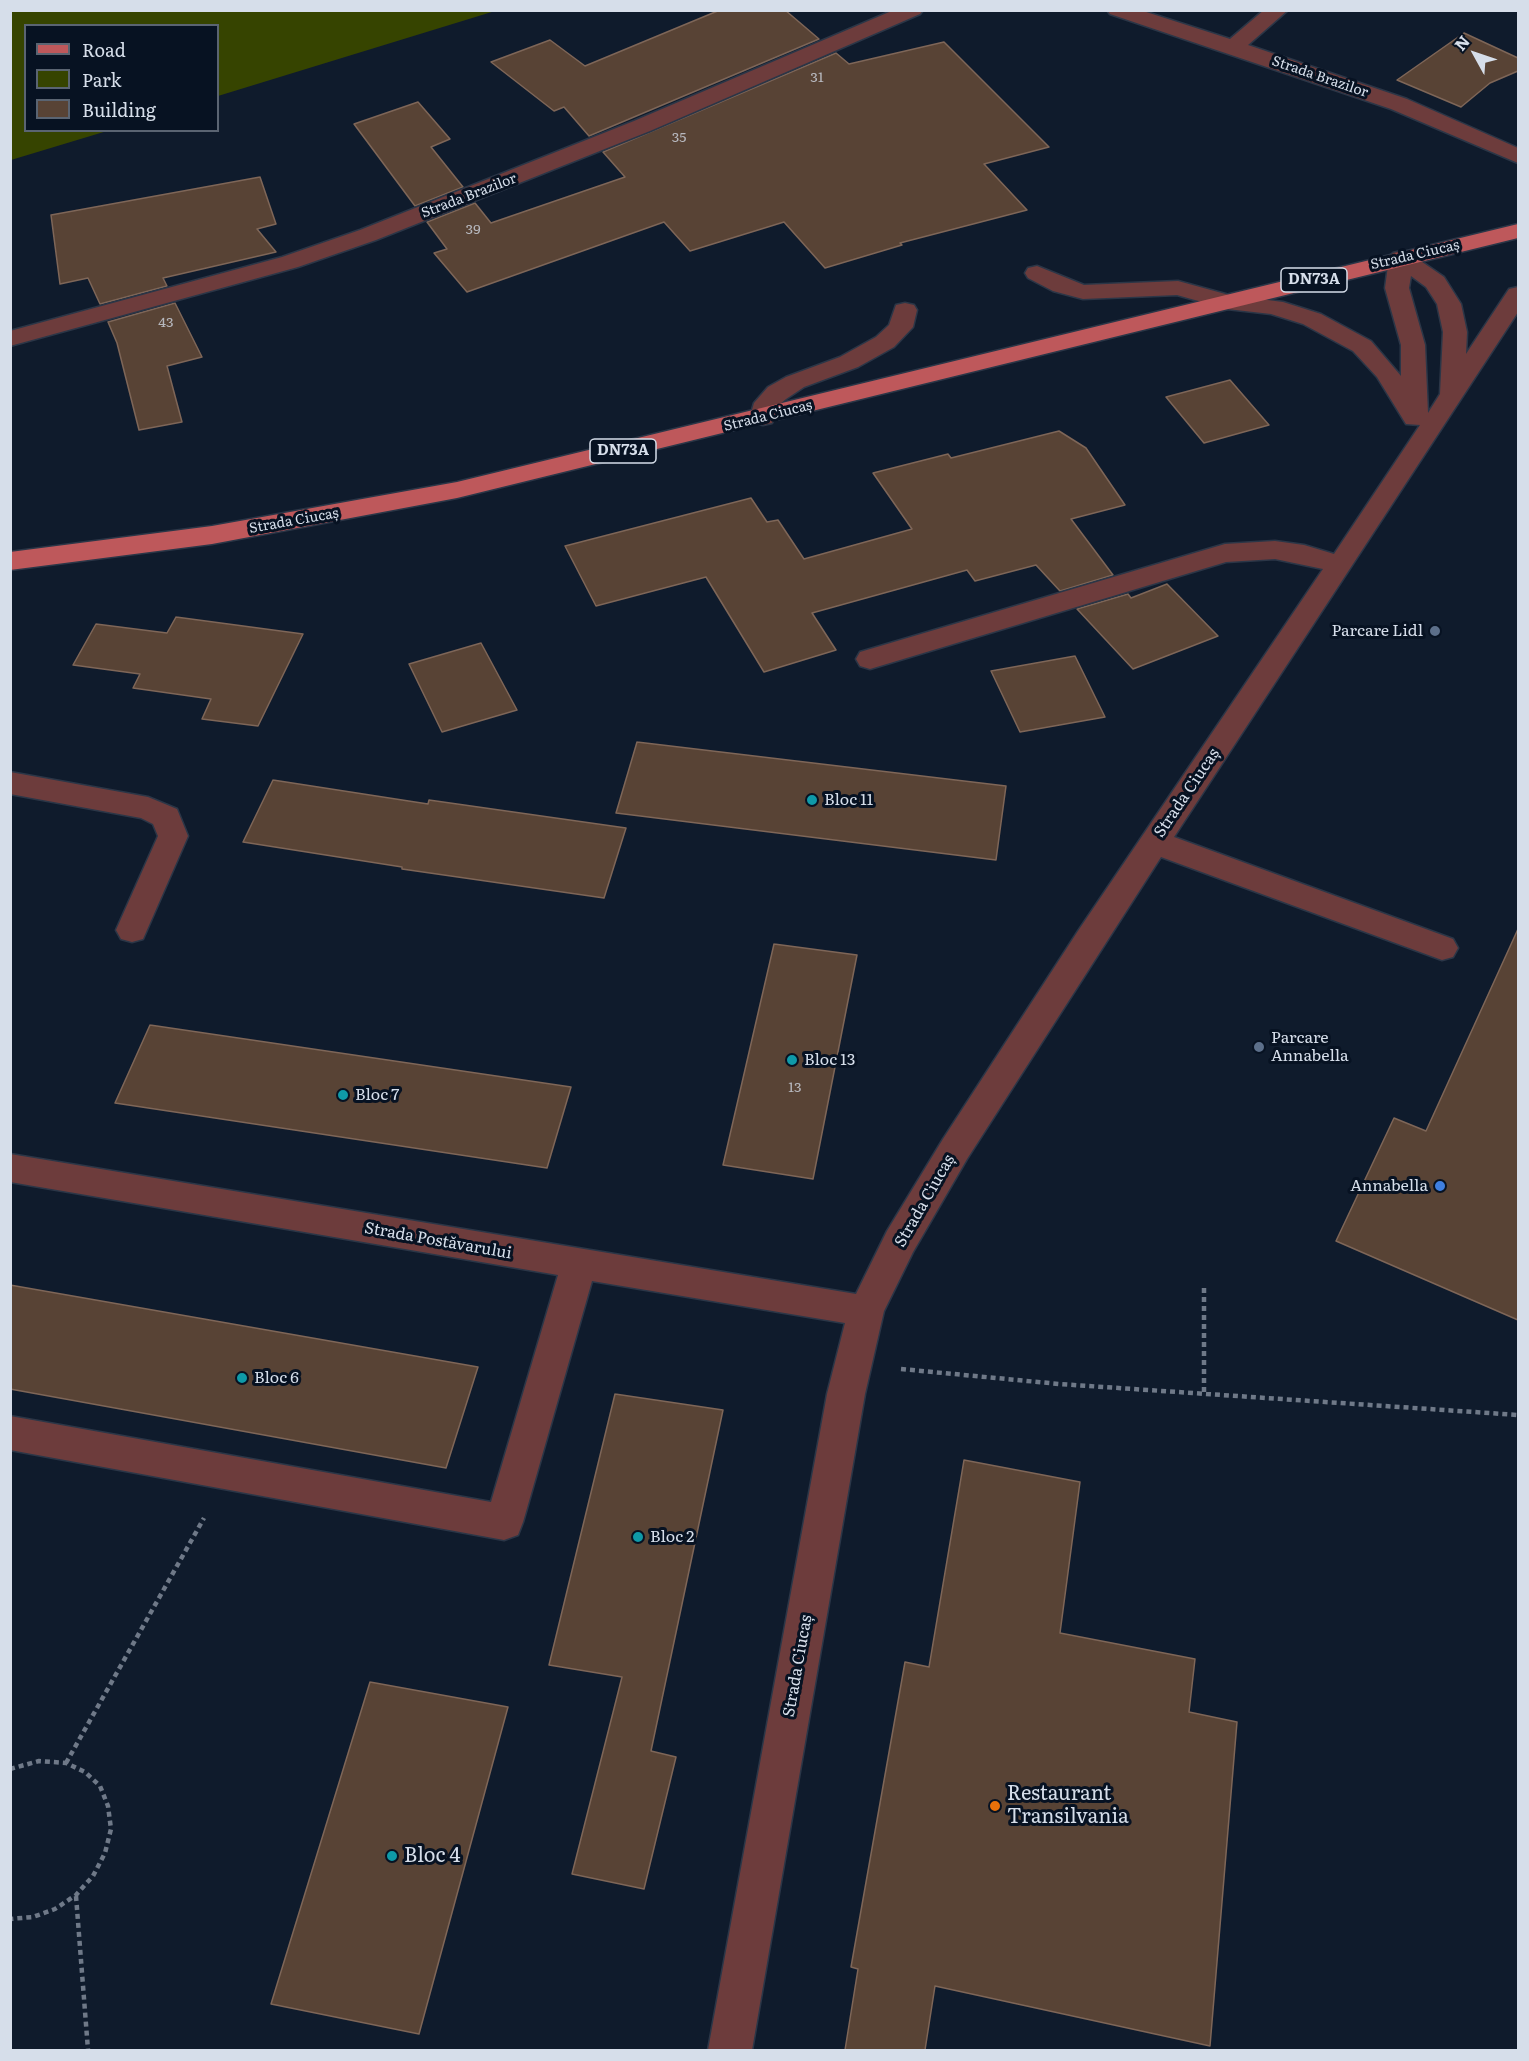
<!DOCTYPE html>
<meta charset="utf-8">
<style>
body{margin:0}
#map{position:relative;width:1529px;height:2061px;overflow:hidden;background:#0f1b2c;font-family:Literata,serif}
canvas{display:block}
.frame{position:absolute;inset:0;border:12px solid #d6deea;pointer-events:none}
.legend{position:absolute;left:24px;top:24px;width:195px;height:108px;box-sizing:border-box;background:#071222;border:2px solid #5a6472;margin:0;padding:8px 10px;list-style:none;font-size:18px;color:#d6deea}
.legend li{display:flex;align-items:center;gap:12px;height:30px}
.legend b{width:30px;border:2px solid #5a6472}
.north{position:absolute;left:1445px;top:24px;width:60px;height:60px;-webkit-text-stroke:4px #071222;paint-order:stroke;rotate:310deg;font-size:16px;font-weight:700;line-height:24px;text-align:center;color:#d6deea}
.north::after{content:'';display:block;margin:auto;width:21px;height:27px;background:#d6deea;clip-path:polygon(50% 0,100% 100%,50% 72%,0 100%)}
</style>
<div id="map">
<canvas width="1529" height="2061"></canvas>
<div class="frame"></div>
<ul class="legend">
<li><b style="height:8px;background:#be585b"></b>Road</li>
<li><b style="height:16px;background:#364400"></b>Park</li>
<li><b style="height:16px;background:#584335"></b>Building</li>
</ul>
<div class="north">N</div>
</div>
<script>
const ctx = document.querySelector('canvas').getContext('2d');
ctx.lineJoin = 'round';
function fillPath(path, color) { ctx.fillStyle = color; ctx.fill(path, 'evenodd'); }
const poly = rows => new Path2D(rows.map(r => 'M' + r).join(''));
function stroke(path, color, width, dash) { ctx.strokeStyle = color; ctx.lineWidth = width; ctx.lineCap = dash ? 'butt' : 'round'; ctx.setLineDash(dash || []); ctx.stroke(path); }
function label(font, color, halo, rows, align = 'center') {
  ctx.font = font + ' Literata,serif'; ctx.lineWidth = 6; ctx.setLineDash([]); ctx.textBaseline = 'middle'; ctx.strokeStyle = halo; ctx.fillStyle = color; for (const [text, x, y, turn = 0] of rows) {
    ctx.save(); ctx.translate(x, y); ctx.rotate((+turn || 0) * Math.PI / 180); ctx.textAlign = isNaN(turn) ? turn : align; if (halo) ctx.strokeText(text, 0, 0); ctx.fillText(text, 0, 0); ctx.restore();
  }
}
fillPath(poly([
 [11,10,495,10,495,11,218,96,218,26,26,26,26,130,107,131,11,160]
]), '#364400');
const building = poly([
 [720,10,785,10,819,39,589,136,564,107,554,111,491,62,550,40,585,66,720,10],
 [1464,33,1518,58,1518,71,1490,83,1461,107,1397,80,1464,33],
 [944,42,1049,147,984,164,1027,210,900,243,902,245,825,268,784,222,690,251,664,222,467,292,434,253,447,249,427,222,475,203,491,223,625,177,603,152,836,53,849,64,944,42],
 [418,102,450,139,431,147,463,187,415,206,354,124,418,102],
 [260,177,276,224,257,229,276,252,163,278,167,286,100,304,88,278,60,284,51,215,260,177],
 [175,303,202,357,167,366,182,422,139,430,117,343,108,322,175,303],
 [1230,380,1269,425,1204,443,1166,397,1230,380],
 [1059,431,1086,448,1125,505,1071,519,1113,575,1060,591,1036,565,975,581,967,570,812,613,836,650,764,672,706,577,596,606,565,546,751,498,767,522,778,520,804,559,912,529,873,473,948,454,951,458,1059,431],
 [1167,584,1218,636,1133,669,1077,609,1128,594,1131,598,1167,584],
 [176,617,303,634,258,726,202,719,211,699,133,688,140,674,73,665,96,624,167,633,176,617],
 [481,643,517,710,442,732,409,664,481,643],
 [1075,656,1105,717,1020,732,991,671,1075,656],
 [637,742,1006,786,996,860,616,813,637,742],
 [273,780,428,804,429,800,626,828,604,898,402,869,402,867,243,842,273,780],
 [1518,929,1518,1320,1336,1241,1394,1118,1426,1131,1518,929],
 [774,944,857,955,813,1179,723,1165,774,944],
 [150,1025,571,1087,547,1168,115,1103,150,1025],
 [10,1285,478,1367,446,1468,10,1389,10,1285],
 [615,1394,723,1410,651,1751,676,1757,644,1889,572,1874,622,1677,549,1665,615,1394],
 [964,1460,1080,1482,1060,1633,1195,1659,1189,1712,1237,1722,1210,2046,935,1986,925,2050,845,2050,858,1969,851,1967,905,1662,929,1667,964,1460],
 [370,1682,508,1707,419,2034,271,2004,370,1682]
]);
fillPath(building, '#584335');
stroke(building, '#7e6658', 1.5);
const minor = poly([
 [894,10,923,10,920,14,650,131,376,240,298,267,10,346,10,331,282,257,360,230,634,121,894,10],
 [1107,10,1140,10,1230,39,1264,10,1288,10,1248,45,1407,99,1518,148,1518,163,1391,109,1110,14,1107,10],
 [1401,251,1409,253,1444,277,1461,304,1467,332,1466,354,1509,289,1518,287,1518,312,1174,837,1453,939,1458,948,1453,957,1442,960,1161,857,967,1159,913,1252,884,1311,865,1394,752,2050,708,2050,827,1394,845,1323,592,1281,523,1522,518,1535,504,1540,10,1450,10,1416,491,1502,558,1275,10,1182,10,1154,856,1294,887,1231,943,1139,1078,931,1323,569,1275,559,1226,562,870,669,860,666,856,659,860,652,1225,544,1275,541,1304,545,1334,554,1420,425,1406,424,1377,377,1353,351,1303,324,1271,314,1227,309,1177,295,1083,299,1053,291,1028,278,1025,273,1028,268,1037,266,1084,285,1178,281,1229,295,1283,302,1321,314,1371,341,1401,376,1401,345,1385,288,1389,258,1393,253,1401,251],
 [1411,276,1426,287,1437,304,1443,332,1440,394,1428,413,1425,345,1409,288,1411,276],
 [905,303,914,305,917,310,913,327,894,347,858,367,804,387,786,399,779,405,772,423,763,425,754,423,750,417,754,403,768,387,786,377,840,357,876,337,889,325,896,305,905,303],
 [10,772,148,797,177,809,188,836,143,939,132,942,121,939,116,930,158,836,153,824,141,818,10,794,10,772]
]);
const major = poly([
 [1518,224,1518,238,457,498,212,544,10,570,10,552,212,526,457,482,1518,224]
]);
stroke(minor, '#2b3647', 3);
stroke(major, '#2b3647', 3);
stroke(poly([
 [1204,1288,1204,1394],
 [901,1369,1059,1384,1518,1415],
 [66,1763,204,1518],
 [10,1769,39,1761,66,1763,85,1772,100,1786,108,1806,111,1829,105,1853,93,1876,76,1895,55,1909,33,1917,10,1919],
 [76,1896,88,2050]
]), '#6f7988', 4.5, [5, 4]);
fillPath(minor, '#6d3c3c');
fillPath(major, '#be585b');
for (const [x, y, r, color] of [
 [1435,631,6,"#5c6f8a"],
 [812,800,6,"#0f9aa8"],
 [1259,1047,6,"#5c6f8a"],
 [792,1060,6,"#0f9aa8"],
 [343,1095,6,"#0f9aa8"],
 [1440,1186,6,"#3f7fe0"],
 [242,1378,6,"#0f9aa8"],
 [638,1537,6,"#0f9aa8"],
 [995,1806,6,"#e8710a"],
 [392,1856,6,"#0f9aa8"]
]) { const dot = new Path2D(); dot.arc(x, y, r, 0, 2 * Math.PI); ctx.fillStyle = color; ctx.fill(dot); stroke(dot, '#071222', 2); }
label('14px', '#d6deea', '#071222', [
 ["Strada Brazilor",1320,77,19],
 ["Strada Brazilor",469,196,-21],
 ["Strada Ciucaș",1415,255,-13],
 ["Strada Ciucaș",768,416,-14],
 ["Strada Ciucaș",294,521,-10]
]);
label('14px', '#b6b7bd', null, [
 ["31",817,78],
 ["35",679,138],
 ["39",473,230],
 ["43",166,323],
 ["13",795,1088]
]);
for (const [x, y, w] of [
 [1314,280,66],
 [623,451,66]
]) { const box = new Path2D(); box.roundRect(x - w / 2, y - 12, w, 24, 4.5); ctx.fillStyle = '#071222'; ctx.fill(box); stroke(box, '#d6deea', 1.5); }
label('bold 15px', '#d6deea', null, [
 ["DN73A",1314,280],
 ["DN73A",623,451]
]);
label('16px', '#d6deea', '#071222', [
 ["Parcare Lidl",1423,631,"right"],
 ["Bloc 11",824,800],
 ["Parcare",1271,1038],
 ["Annabella",1271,1056],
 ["Bloc 13",804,1060],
 ["Bloc 7",355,1095],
 ["Annabella",1428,1186,"right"],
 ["Bloc 6",254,1378],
 ["Bloc 2",650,1537]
], 'left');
label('16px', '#d6deea', '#071222', [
 ["Strada Ciucaș",1187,793,-56],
 ["Strada Ciucaș",925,1201,-60],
 ["Strada Postăvarului",438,1241,10],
 ["Strada Ciucaș",798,1666,-80]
]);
label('20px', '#d6deea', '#071222', [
 ["Restaurant",1007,1794],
 ["Transilvania",1007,1817],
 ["Bloc 4",404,1856]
], 'left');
</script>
